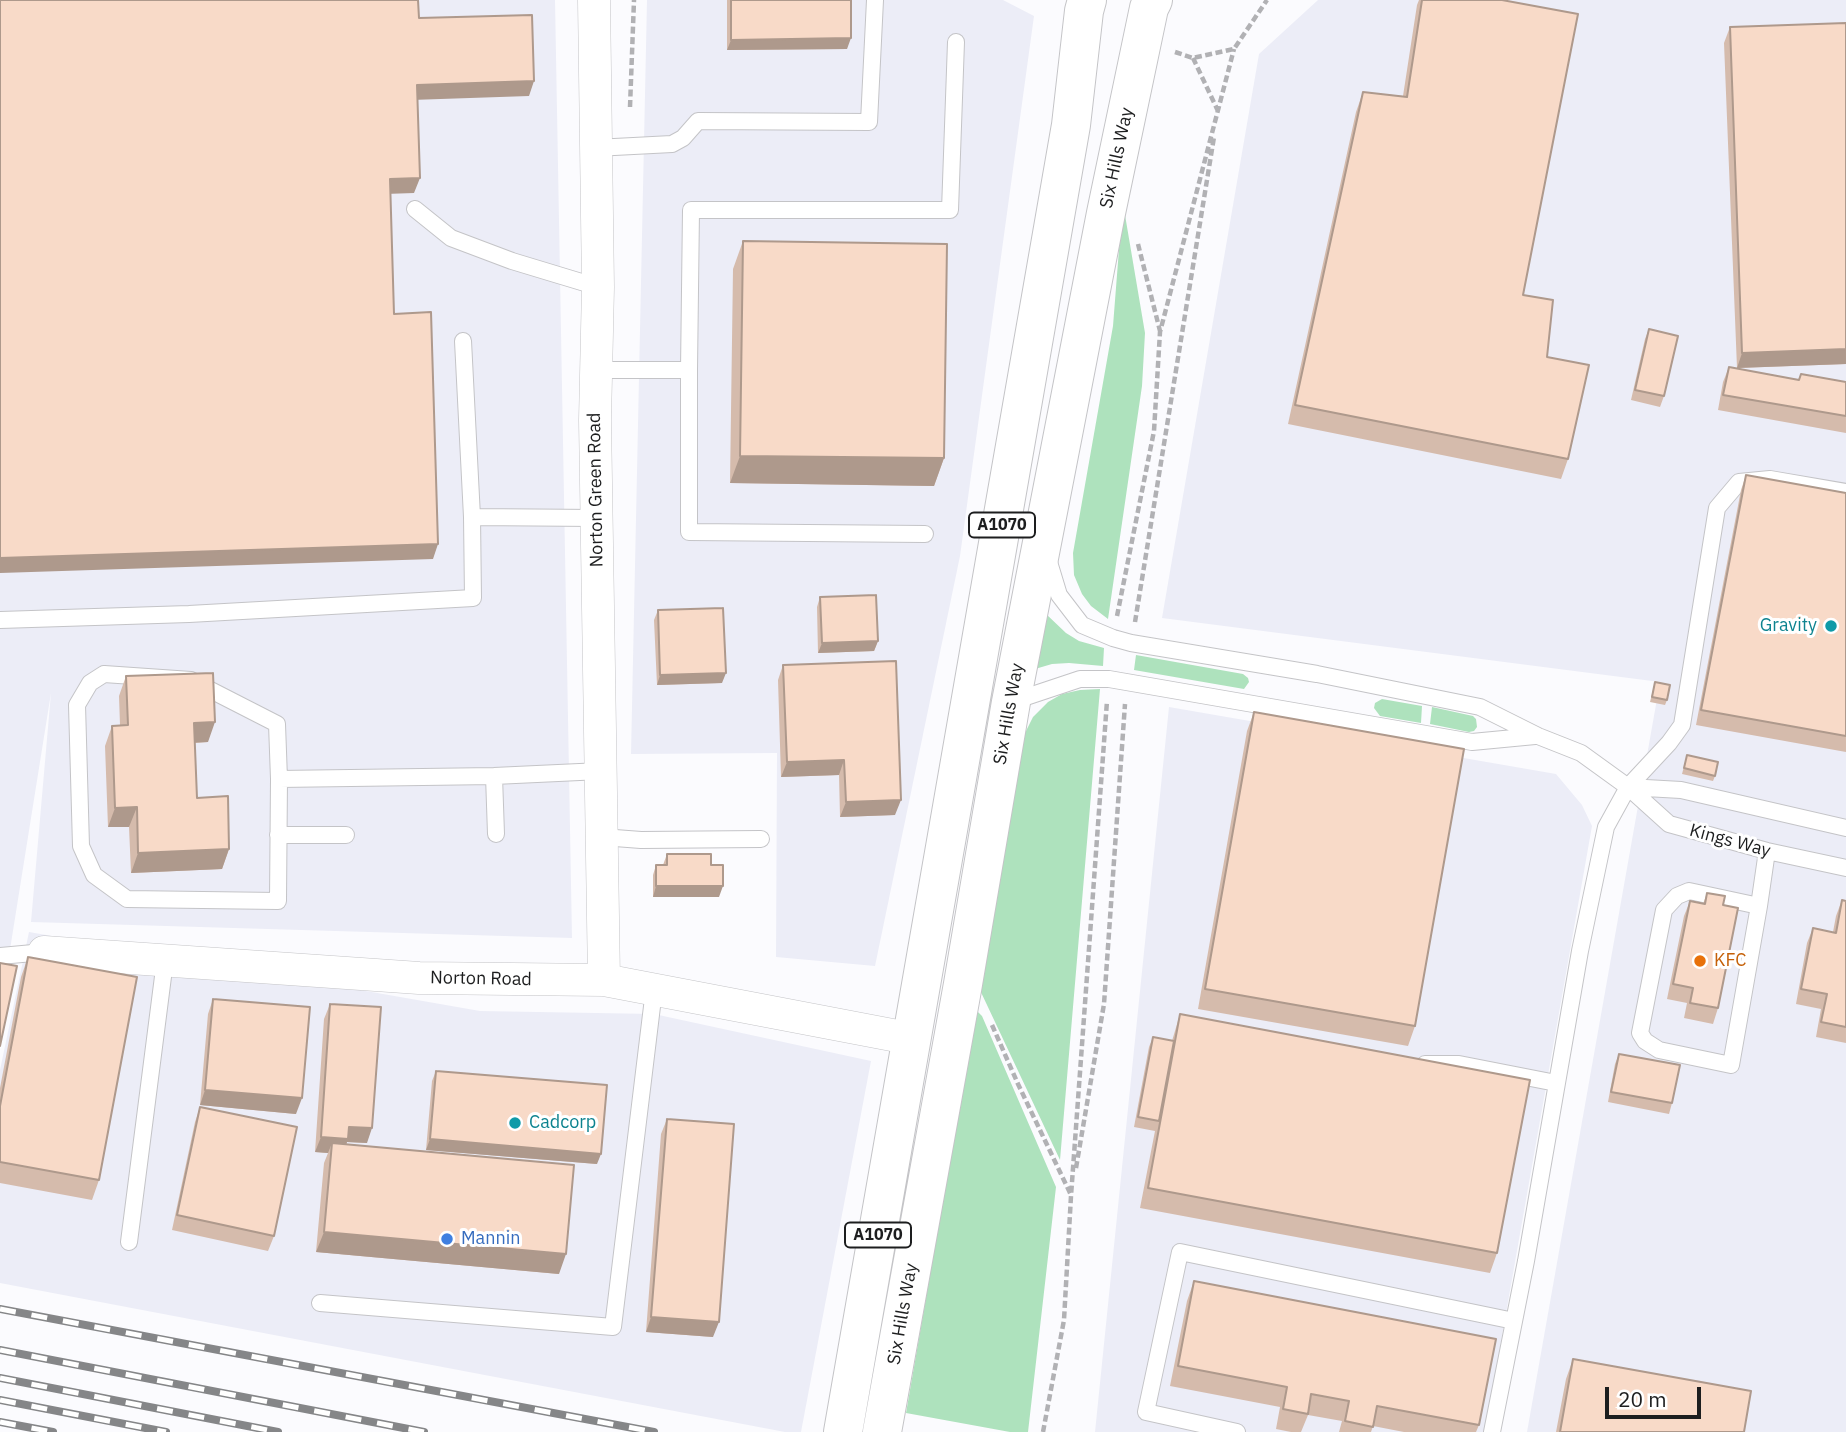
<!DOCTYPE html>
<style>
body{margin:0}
#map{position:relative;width:1846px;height:1432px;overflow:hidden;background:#fbfbfe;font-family:"IBM Plex Sans",sans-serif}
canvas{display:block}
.scale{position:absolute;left:1605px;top:1387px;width:96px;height:32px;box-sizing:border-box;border:4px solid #1d1e1f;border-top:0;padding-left:9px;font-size:21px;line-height:24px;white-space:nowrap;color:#1d1e1f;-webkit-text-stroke:5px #fff;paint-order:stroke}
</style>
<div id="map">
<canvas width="1846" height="1432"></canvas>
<div class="scale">20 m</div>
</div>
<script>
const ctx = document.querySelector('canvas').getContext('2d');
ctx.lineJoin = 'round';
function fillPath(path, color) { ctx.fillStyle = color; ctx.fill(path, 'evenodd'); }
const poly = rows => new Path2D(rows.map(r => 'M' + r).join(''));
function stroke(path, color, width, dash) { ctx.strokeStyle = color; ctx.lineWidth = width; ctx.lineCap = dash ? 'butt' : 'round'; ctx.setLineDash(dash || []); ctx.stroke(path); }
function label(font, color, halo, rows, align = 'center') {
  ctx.font = font + ' "IBM Plex Sans",sans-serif'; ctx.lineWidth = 6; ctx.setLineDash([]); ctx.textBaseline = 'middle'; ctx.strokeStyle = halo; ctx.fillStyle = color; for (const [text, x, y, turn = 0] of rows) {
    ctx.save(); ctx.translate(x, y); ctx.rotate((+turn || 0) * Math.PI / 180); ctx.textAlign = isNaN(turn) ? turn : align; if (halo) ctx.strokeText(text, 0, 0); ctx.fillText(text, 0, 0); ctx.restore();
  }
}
fillPath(poly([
 [0,0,555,0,572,938,31,922,51,693,0,1012],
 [647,0,1003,0,1034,16,960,556,875,966,776,957,777,753,631,754],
 [1318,0,1846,0,1846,1432,1527,1432,1660,682,1162,618,1259,54],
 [1169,707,1556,774,1582,805,1592,826,1485,1432,1095,1432],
 [29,932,480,1011,654,1014,871,1061,801,1432,785,1432,0,1283,0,1070]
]), '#ecedf7');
fillPath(poly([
 [1122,211,1125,215,1145,333,1142,386,1108,619,1091,606,1082,594,1074,575,1073,553,1113,326],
 [1045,613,1066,633,1079,641,1104,648,1103,666,1069,663,1052,664,1035,669],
 [1136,655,1243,674,1248,678,1249,682,1244,689,1134,670],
 [1100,689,1060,1160,979,988,1025,733,1033,717,1048,702,1062,694,1080,690],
 [1382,699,1422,706,1421,723,1380,716,1374,708,1375,703],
 [1432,707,1473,716,1476,719,1477,727,1474,731,1469,732,1430,724],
 [976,1010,982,1016,1056,1187,1028,1432,1010,1432,906,1413]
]), '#aee2bd');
const lane = poly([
 [595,148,672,144,683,138,698,121,869,122,875,0],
 [415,209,451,238,512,261,598,287],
 [463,341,472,517,596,518],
 [596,370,689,370,691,210,950,210,956,42],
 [689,370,689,532,925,534],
 [1049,562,1059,595,1082,625,1113,638,1131,643,1317,674,1480,707,1538,736,1581,753,1628,787,1669,824,1767,851,1846,868],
 [0,620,189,614,473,598,472,517],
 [104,674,191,680,277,724,279,779,278,901,127,899,94,875,81,846,77,705,90,683,104,674],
 [1014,701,1080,679,1109,679,1472,742,1535,736],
 [494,776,496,834],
 [279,779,494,776,601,771],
 [1628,787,1681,790,1846,828],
 [278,835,346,835],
 [602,837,641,840,761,839],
 [1759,906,1689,891,1677,896,1664,910,1640,1033,1645,1041,1659,1050,1731,1065,1759,906,1767,851],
 [0,956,44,952],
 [1425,1064,1459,1064,1556,1083],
 [129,1242,165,961],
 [320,1303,613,1327,654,990],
 [1237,1432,1146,1412,1180,1252,1514,1321],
 [1492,1432,1526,1261,1580,951,1606,827,1628,787,1669,743,1682,725,1717,508,1739,482,1770,479,1846,492]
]);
const street = poly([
 [594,0,598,287,595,420,604,980],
 [44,952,419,978,604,980,913,1039]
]);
const primary = poly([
 [843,1432,1071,125,1084,11,1087,0],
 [882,1432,963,984,1011,702,1106,213,1149,8,1153,0]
]);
stroke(lane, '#c4c4c7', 18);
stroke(street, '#c4c4c7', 33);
stroke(primary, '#c4c4c7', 40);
stroke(poly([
 [1175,52,1193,58,1234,49,1267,0],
 [1193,58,1218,111],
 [630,107,634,0],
 [1138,244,1160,331],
 [1117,616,1154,431,1160,332,1234,49],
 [1135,622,1214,137],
 [992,1025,1018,1084,1071,1195],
 [1076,1168,1104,1004,1125,704],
 [1043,1432,1064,1320,1071,1196,1107,701]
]), '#b1b1b4', 4.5, [7, 3.5]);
stroke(lane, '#fff', 16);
stroke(street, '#fff', 32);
stroke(primary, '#fff', 38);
const rail = poly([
 [0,1309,654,1432],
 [0,1350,424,1432],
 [0,1378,278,1432],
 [0,1400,166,1432],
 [0,1422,53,1432]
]);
stroke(rail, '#858688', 8);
stroke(rail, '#fff', 5, [16]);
fillPath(poly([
 [727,0,851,0,847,49,727,50],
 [1419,0,1502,0,1523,295,1547,357,1568,459,1561,479,1288,424,1356,112,1363,92,1403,96,1417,5],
 [1846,23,1846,364,1737,368,1724,43,1730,27],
 [743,241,944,458,934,486,730,483,733,269],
 [1649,329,1664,396,1660,407,1631,400,1645,339],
 [1729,367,1799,380,1801,374,1846,382,1846,433,1718,410,1723,382],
 [1746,475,1846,493,1846,752,1696,725,1741,490],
 [820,597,878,641,874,651,818,653,817,607],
 [658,610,722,683,657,685,654,620],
 [783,665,895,815,840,817,839,775,781,777,778,680],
 [126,676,208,742,195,743,197,798,229,849,222,869,131,873,129,827,108,827,105,746,112,726,120,725,119,696],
 [1655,682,1667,700,1665,705,1650,702],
 [1254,712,1415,1026,1408,1046,1198,1009,1247,731],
 [1687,755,1715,776,1713,781,1682,774],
 [667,854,711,865,719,897,653,897,653,875,656,865,663,865],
 [1707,893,1723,905,1718,1008,1713,1024,1684,1018,1687,1003,1667,999,1684,916,1690,901,1703,904],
 [1842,900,1846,901,1846,1043,1816,1037,1821,1009,1796,1004,1807,943,1813,928,1833,932,1836,916],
 [28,957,99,1180,92,1200,0,1183,0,1088,21,977],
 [213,999,296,1114,200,1105,208,1014],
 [330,1004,367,1143,347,1142,346,1145,559,1274,316,1252,324,1163,328,1153,315,1152,324,1019],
 [1180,1014,1497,1253,1490,1273,1140,1208,1155,1131,1134,1127,1149,1047,1153,1037,1172,1041],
 [1619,1054,1672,1103,1669,1114,1608,1102,1615,1064],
 [436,1071,597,1164,426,1150,432,1081],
 [200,1107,274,1236,268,1251,172,1230,195,1122],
 [667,1119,713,1337,646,1332,661,1134],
 [1194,1281,1479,1425,1476,1432,1404,1432,1373,1426,1371,1432,1339,1432,1342,1421,1308,1415,1301,1432,1291,1432,1276,1429,1280,1407,1170,1386,1187,1301],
 [1573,1359,1744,1432,1556,1432,1566,1379]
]), '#d5bbac');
fillPath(poly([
 [851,38,847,49,727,50,731,40],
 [534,81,529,96,411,100,417,85],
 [420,178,414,193,385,194,390,179],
 [1846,349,1846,364,1737,368,1742,353],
 [740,456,944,458,934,486,730,483],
 [438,544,433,559,0,573,0,558],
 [878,641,874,651,818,653,822,643],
 [726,673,722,683,657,685,660,675],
 [215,722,208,742,187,743,194,723],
 [844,760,839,775,781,777,787,762],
 [901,800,895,815,840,817,846,802],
 [137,807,129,827,108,827,115,808],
 [229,849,222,869,131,873,138,853],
 [656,886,723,886,719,897,653,897],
 [205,1090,302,1098,296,1114,200,1105],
 [349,1127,372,1128,367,1143,347,1142,343,1154,332,1143,328,1153,315,1152,321,1137],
 [430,1139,601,1154,597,1164,426,1150],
 [324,1232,566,1254,559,1274,316,1252],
 [651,1317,719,1322,713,1337,646,1332]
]), '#ae998c');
const building = poly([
 [0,0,418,0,419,18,532,15,534,81,417,85,420,178,390,179,394,314,431,312,438,544,0,558,0,0],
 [731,0,851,0,851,38,731,40,731,0],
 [1422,0,1502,0,1578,14,1523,295,1553,300,1547,357,1589,365,1568,459,1295,405,1363,92,1407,97,1422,0],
 [1846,23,1846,349,1742,353,1730,27,1846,23],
 [743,241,947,244,944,458,740,456,743,241],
 [1649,329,1678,336,1664,396,1635,390,1649,329],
 [1729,367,1799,380,1801,374,1846,382,1846,416,1723,395,1729,367],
 [1746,475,1846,493,1846,736,1701,710,1746,475],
 [876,595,878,641,822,643,820,597,876,595],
 [723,608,726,673,660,675,658,610,723,608],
 [896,661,901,800,846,802,844,760,787,762,783,665,896,661],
 [213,673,215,722,194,723,197,798,228,796,229,849,138,853,137,807,115,808,112,726,128,725,126,676,213,673],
 [1655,682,1670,685,1667,700,1652,697,1655,682],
 [1254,712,1464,749,1415,1026,1205,989,1254,712],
 [1687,755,1718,762,1715,776,1684,768,1687,755],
 [667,854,711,854,711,865,723,865,723,886,656,886,656,865,667,865,667,854],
 [1707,893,1725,896,1723,905,1738,908,1718,1008,1690,1003,1693,988,1673,984,1690,901,1705,904,1707,893],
 [1842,900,1846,901,1846,1027,1821,1022,1827,994,1801,989,1813,928,1836,933,1842,900],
 [28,957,137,977,99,1180,0,1162,0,1106,28,957],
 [0,963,17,966,0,1046,0,963],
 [213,999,310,1007,302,1098,205,1090,213,999],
 [330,1004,381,1007,372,1128,349,1127,348,1139,321,1137,330,1004],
 [1180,1014,1530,1080,1497,1253,1148,1188,1180,1014],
 [1153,1037,1174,1041,1159,1121,1138,1117,1153,1037],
 [1619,1054,1680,1065,1672,1103,1611,1092,1619,1054],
 [436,1071,607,1085,601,1154,430,1139,436,1071],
 [200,1107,297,1127,274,1236,177,1215,200,1107],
 [667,1119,734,1124,719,1322,651,1317,667,1119],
 [332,1143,574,1165,566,1254,324,1232,332,1143],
 [1194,1281,1496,1339,1479,1425,1377,1406,1373,1427,1345,1421,1349,1401,1311,1394,1308,1414,1283,1409,1287,1387,1178,1366,1194,1281],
 [1573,1359,1751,1391,1744,1432,1560,1432,1573,1359]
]);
fillPath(building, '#f8dac8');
stroke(building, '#ae998c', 2);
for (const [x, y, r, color] of [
 [1831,626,7,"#0f9aa8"],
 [1700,961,7,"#e8710a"],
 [515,1123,7,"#0f9aa8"],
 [447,1239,7,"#3f7fe0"]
]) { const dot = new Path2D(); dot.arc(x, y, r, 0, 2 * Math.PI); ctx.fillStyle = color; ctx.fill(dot); stroke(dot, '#fff', 2.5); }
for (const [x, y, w] of [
 [1002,525,66],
 [878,1235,66]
]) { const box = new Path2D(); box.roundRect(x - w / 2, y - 12.5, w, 25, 5); ctx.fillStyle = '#fff'; ctx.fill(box); stroke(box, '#1d1e1f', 2); }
label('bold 16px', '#1d1e1f', null, [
 ["A1070",1002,525],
 ["A1070",878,1235]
]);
label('18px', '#1d1e1f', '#fff', [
 ["Six Hills Way",1117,158,-78],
 ["Norton Green Road",596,490,-91],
 ["Six Hills Way",1009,714,-80],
 ["Kings Way",1730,841,15],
 ["Norton Road",481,979,1],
 ["Six Hills Way",903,1314,-80]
]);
label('18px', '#0d838f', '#fff', [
 ["Gravity",1817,626],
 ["Cadcorp",529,1123,"left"]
], 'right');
label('18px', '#c56008', '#fff', [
 ["KFC",1714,961]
], 'left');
label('18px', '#366cbe', '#fff', [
 ["Mannin",461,1239]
], 'left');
</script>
